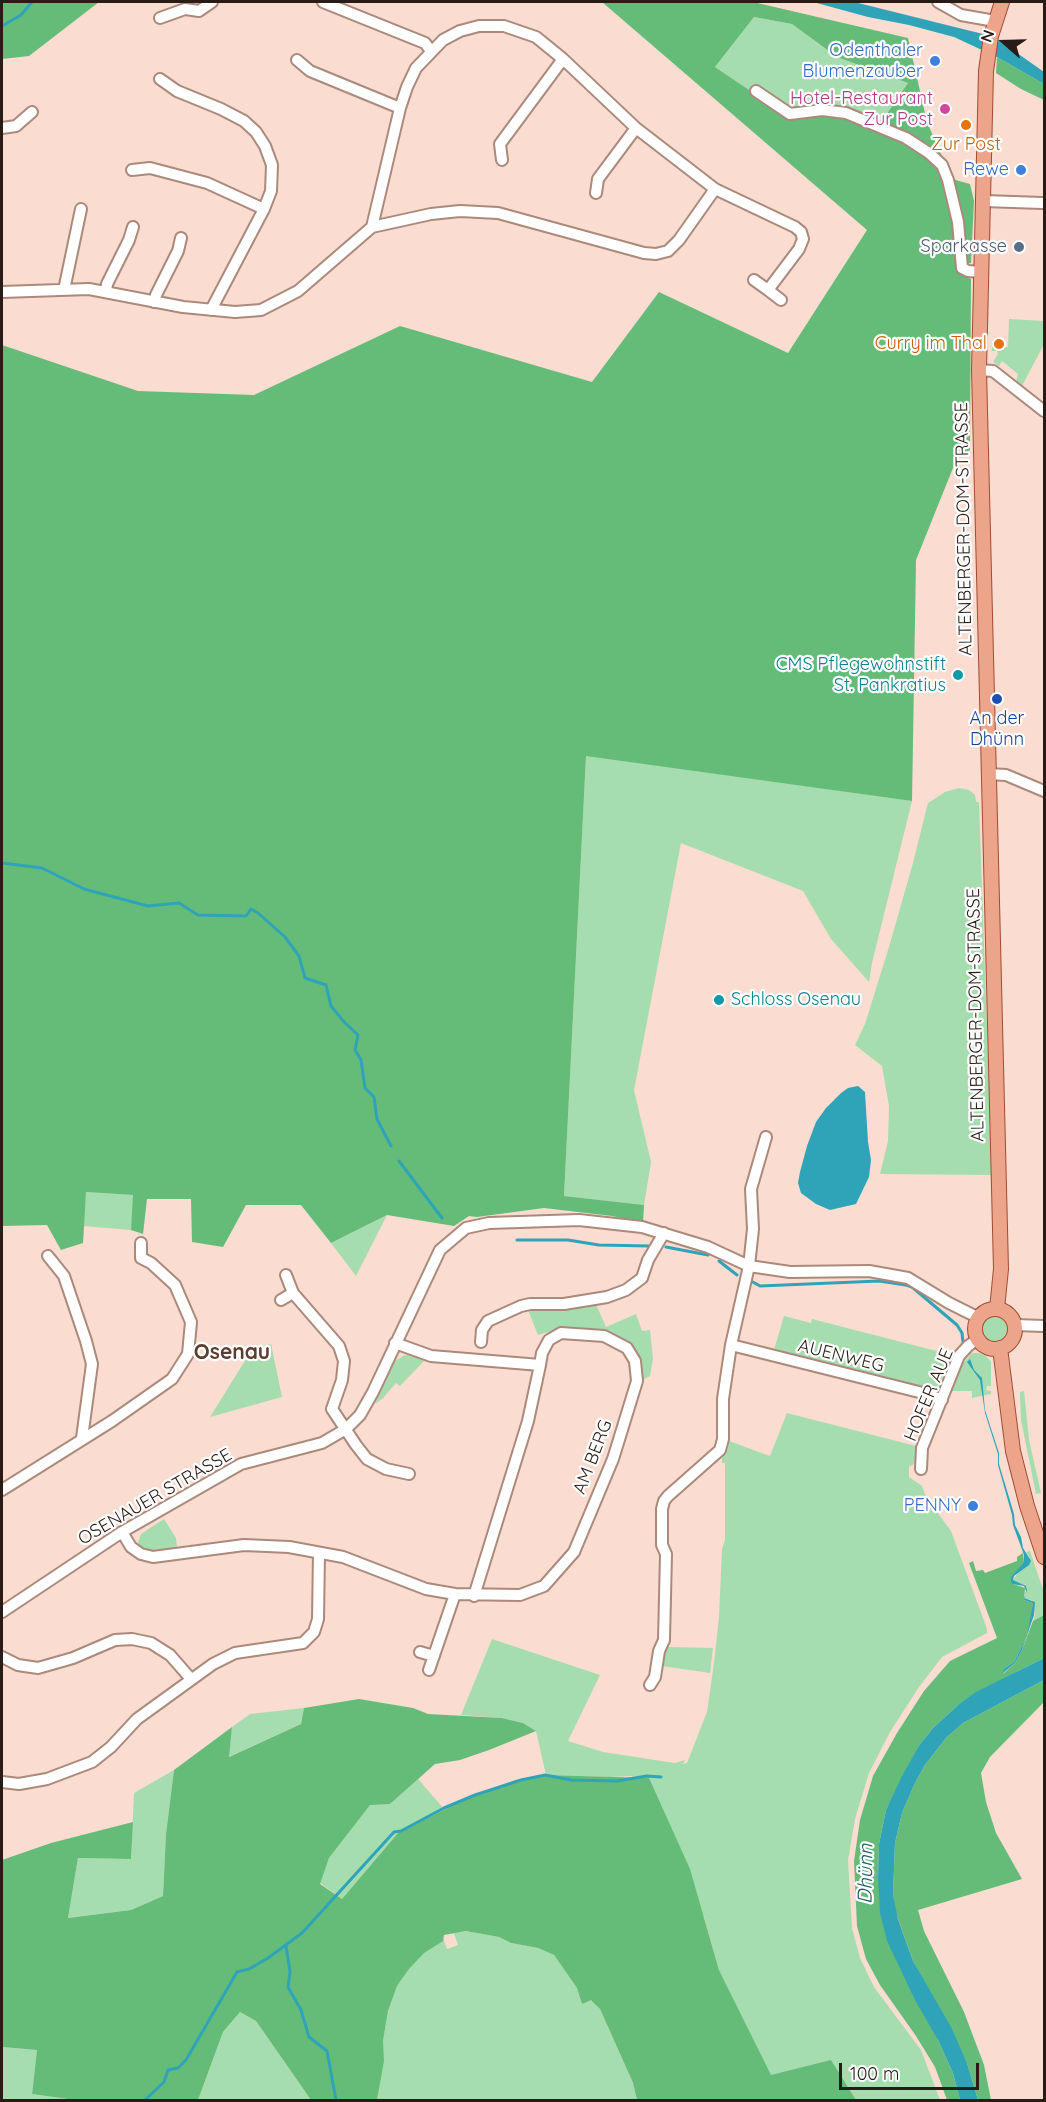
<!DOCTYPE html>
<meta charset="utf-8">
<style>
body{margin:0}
#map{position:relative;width:1046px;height:2102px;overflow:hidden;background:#fadcd0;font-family:Quicksand,sans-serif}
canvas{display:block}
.frame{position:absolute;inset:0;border:3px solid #291b16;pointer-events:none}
.north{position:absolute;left:974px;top:12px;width:60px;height:60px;-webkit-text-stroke:4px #fff;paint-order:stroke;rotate:290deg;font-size:16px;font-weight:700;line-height:24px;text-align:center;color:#291b16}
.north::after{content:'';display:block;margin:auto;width:21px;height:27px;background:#291b16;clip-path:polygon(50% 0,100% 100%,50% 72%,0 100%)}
.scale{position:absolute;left:839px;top:2063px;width:140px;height:27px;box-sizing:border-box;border:3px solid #291b16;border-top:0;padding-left:8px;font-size:18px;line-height:21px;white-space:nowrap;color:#291b16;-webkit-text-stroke:4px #fff;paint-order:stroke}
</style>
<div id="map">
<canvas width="1046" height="2102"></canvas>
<div class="frame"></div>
<div class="north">N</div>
<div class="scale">100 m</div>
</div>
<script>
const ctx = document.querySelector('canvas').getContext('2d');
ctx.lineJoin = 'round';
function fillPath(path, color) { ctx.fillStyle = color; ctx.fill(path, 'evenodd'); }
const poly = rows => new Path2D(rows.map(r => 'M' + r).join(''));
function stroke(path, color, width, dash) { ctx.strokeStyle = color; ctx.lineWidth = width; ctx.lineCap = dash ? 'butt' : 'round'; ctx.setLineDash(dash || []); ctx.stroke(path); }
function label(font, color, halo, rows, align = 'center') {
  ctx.font = font + ' Quicksand,sans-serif'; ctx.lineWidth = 4.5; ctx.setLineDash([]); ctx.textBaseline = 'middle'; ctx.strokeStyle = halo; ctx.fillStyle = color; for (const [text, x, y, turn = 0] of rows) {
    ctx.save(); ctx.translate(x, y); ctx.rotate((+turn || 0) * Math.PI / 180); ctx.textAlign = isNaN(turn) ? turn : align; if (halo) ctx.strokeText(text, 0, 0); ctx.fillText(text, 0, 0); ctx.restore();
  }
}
fillPath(poly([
 [754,17,792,24,837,57,908,83,875,131,838,115,789,117,715,67],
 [1009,319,1044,321,1044,344,1022,386,1016,382,1018,374,1002,361,999,366,993,362,998,354,997,351,992,351,992,347,1008,347],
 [586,755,912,801,872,963,869,982,831,939,803,891,681,843,634,1090,651,1162,644,1205,564,1196],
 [959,788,969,790,975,795,976,802,979,802,992,1175,880,1174,888,1141,889,1106,882,1066,855,1045,865,1024,889,947,913,863,928,803,945,792],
 [86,1192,134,1195,131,1230,83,1226],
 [387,1215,356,1276,331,1243],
 [595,1302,606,1327,636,1314,642,1331,650,1330,653,1359,650,1376,639,1382,630,1346,619,1338,603,1332,568,1328,558,1329,538,1335,528,1310],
 '981 1328a13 13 0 1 1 26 0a13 13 0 1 1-26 0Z',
 [784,1316,811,1323,812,1319,952,1355,935,1393,774,1350],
 [271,1344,282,1397,210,1417,253,1348],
 [972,1353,979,1353,986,1356,991,1362,991,1386,987,1386,986,1390,991,1391,991,1394,972,1398,972,1391,952,1391,961,1366],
 [405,1355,413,1356,424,1361,400,1386,396,1383,383,1398,375,1404,395,1361],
 [1024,1391,1029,1440,1041,1493,1036,1494,1021,1420,1020,1392],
 [787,1413,916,1446,915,1463,909,1467,909,1477,922,1486,926,1497,951,1531,987,1629,987,1633,942,1657,919,1687,890,1732,869,1773,855,1819,848,1860,852,1928,860,1958,874,1987,921,2050,940,2100,856,2100,831,2061,771,2076,719,1970,704,1917,632,1776,611,1777,546,1775,536,1731,523,1723,502,1718,461,1715,492,1639,600,1675,568,1741,603,1752,675,1763,685,1760,683,1764,687,1763,707,1712,714,1663,719,1617,722,1549,725,1540,725,1463,722,1463,722,1458,728,1448,729,1441,770,1456],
 [164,1519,176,1538,177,1548,154,1551,142,1548,138,1543,141,1534],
 [1030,1551,1044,1592,1044,1615,1033,1621,1035,1614,1032,1600,1024,1599,1027,1587,1013,1580,1029,1557,1026,1552],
 [669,1647,713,1648,710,1673,662,1666,664,1654],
 [304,1708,301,1724,228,1757,232,1727,250,1714],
 [174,1770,166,1834,163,1896,131,1910,68,1918,78,1858,131,1859,134,1793],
 [418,1779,445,1810,398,1833,342,1899,320,1883,329,1858,370,1804,390,1804],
 [466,1931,499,1937,511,1943,538,1948,554,1955,577,1988,582,2004,591,1999,600,2009,633,2083,637,2100,377,2100,383,2061,383,2041,388,2011,397,1986,409,1969,424,1952,442,1941,443,1938,447,1949,458,1945,454,1933],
 [240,2012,256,2021,311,2100,198,2100,223,2032],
 [2,2047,37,2050,32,2094,75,2100,2,2100]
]), '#a6ddaf');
fillPath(poly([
 [2,2,99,2,29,56,2,59],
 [602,2,753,2,908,38,927,122,952,179,970,184,974,201,971,263,955,265,960,273,971,279,970,450,957,458,916,560,912,801,586,756,564,1196,644,1205,643,1223,612,1216,544,1208,477,1217,469,1216,454,1226,387,1215,331,1243,301,1205,246,1205,223,1247,192,1242,191,1199,147,1199,143,1234,131,1230,133,1195,86,1192,83,1243,61,1250,47,1225,2,1226,2,345,138,391,254,395,400,326,592,382,659,292,788,353,867,230],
 [754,17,792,24,837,57,908,83,875,131,838,115,789,117,715,67],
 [997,57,1044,84,1044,100,1021,89,996,73],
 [1023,1553,1024,1562,1012,1577,1013,1584,1025,1588,1024,1600,1033,1603,1031,1620,1027,1636,1014,1662,1005,1668,1003,1674,1015,1663,1022,1650,1033,1621,1044,1615,1044,1658,1018,1671,958,1705,933,1728,920,1744,886,1810,879,1844,878,1877,938,2040,953,2073,960,2100,947,2100,935,2067,916,2036,880,1985,866,1959,857,1926,854,1861,860,1820,873,1776,897,1733,924,1691,950,1661,997,1638,969,1563,973,1561,976,1571,983,1570,985,1573,1017,1561,1017,1557],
 [1044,1680,1044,1702,990,1757,981,1773,986,1802,996,1833,1022,1879,918,1910,924,1931,964,2012,984,2065,991,2100,978,2100,967,2063,913,1961,895,1910,893,1895,895,1843,902,1813,915,1783,925,1765,946,1738,963,1723],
 [359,1699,413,1708,428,1714,502,1718,523,1723,536,1731,489,1750,460,1760,435,1764,390,1804,370,1805,329,1858,320,1884,342,1899,398,1833,462,1801,516,1780,546,1775,649,1778,690,1869,719,1970,771,2075,831,2060,856,2100,637,2100,633,2083,600,2009,591,2000,582,2004,577,1988,554,1955,538,1948,511,1943,499,1937,466,1931,444,1935,443,1941,424,1953,409,1969,397,1986,388,2011,383,2041,384,2061,377,2100,311,2100,256,2021,240,2012,223,2032,198,2100,75,2100,32,2094,37,2050,2,2047,2,1860,51,1843,133,1822,131,1859,78,1858,68,1918,131,1910,163,1896,166,1834,174,1770,232,1727,229,1757,301,1724,304,1708]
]), '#65bc78');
fillPath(poly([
 [813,2,854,2,983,34,1000,41,1044,72,1044,84,997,57,954,37,909,25,868,17],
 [858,1086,865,1092,868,1142,871,1160,869,1177,856,1204,830,1210,816,1204,801,1193,798,1183,800,1172,807,1146,816,1122,826,1108,841,1093,848,1088],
 [970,1359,974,1370,982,1378,985,1410,999,1453,999,1464,1014,1514,1015,1525,1021,1537,1023,1548,1031,1561,1029,1565,1014,1576,1013,1580,1026,1586,1027,1590,1024,1598,1035,1602,1034,1615,1022,1650,1015,1663,1002,1674,1005,1668,1014,1662,1027,1636,1033,1603,1024,1600,1026,1591,1024,1586,1012,1584,1011,1581,1011,1577,1024,1562,1024,1555,1013,1525,1012,1515,998,1465,998,1454,985,1413,980,1380,967,1362],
 [1044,1658,1044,1680,963,1723,946,1738,925,1765,915,1783,902,1813,895,1843,893,1895,898,1919,913,1961,951,2027,967,2063,978,2100,960,2100,953,2073,938,2040,915,2000,887,1941,880,1913,878,1877,879,1844,886,1810,902,1776,920,1744,933,1728,958,1705,976,1692]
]), '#2fa4b9');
stroke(poly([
 [2,26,21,15,32,2],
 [2,863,42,868,84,889,148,906,179,903,198,915,246,916,251,909,258,913,285,937,299,956,305,978,326,985,331,1006,345,1023,358,1035,355,1050,361,1060,365,1088,374,1097,377,1119,391,1146],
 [399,1161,442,1218],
 [517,1240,568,1240,599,1245,649,1246],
 [666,1247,708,1255],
 [719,1261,737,1275],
 [751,1281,760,1286,879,1281,906,1285,912,1287,957,1325,962,1333,963,1342],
 [286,1946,290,1972,288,1987,301,2010,309,2037,327,2051,336,2100],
 [145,2100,164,2082,168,2070,178,2068,186,2060,237,1972,249,1969,268,1958,302,1933,394,1832,401,1831,444,1808,475,1795,521,1780,545,1775,571,1780,617,1781,647,1776,661,1777]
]), '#2fa4b9', 3);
const minor = poly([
 [323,2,425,43,431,51],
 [938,2,961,15,995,21],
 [160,18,185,9,199,11,212,2],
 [297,60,310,71,400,108],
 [160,79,177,91,221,109,244,121,256,132,265,146,272,165,271,191,264,209,211,310],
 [756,91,790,114,822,110,846,113,906,138,929,153,942,165,948,180,958,222,962,268,968,271,980,272],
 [2,128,16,126,32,112],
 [502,160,500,144,563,59],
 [132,170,150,168,207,183,264,209],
 [596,193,598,179,636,128],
 [984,201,1042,203],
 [372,227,400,108,407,87,416,68,443,40,460,31,479,26,504,26,536,37,563,59,636,128,715,189,795,227,801,232,803,239,799,249,768,290,754,280],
 [64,290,81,209],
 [768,290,781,300],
 [106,291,107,284,129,240,133,227],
 [2,292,89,289,183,307,235,312,261,310,298,291,372,227,431,214,460,211,498,213,644,253,656,254,668,251,679,240,715,189],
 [154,302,156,295,178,251,181,238],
 [979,370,993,371,1044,411],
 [988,774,1006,775,1044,791],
 [48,1256,64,1276,86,1341,92,1364,82,1438],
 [286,1275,293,1293,339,1346,344,1361,342,1380,332,1409,356,1445,367,1459,386,1469,409,1474],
 [281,1300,293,1293],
 [1015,1325,1044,1326],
 [481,1342,482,1330,488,1321,521,1306,530,1304,564,1304,607,1297,626,1290,642,1278,648,1260,664,1233],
 [395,1343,431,1356,540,1365,528,1421,474,1596],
 [731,1345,927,1394,942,1400],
 [921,1469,922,1448,959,1356,968,1346,978,1339],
 [2,1490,112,1421,172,1379,188,1354,191,1322,175,1285,151,1263,141,1258,141,1243],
 [122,1532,131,1547,141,1554,153,1557,244,1545,289,1547,343,1557,426,1589,455,1594,520,1595,544,1586,574,1552,613,1459,637,1381,635,1361,627,1348,604,1336,561,1333,549,1340,542,1353,540,1365],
 [2,1612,122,1532,241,1464,322,1443,346,1429,360,1415,373,1392,440,1250,466,1228,489,1223,579,1220,642,1227,708,1247,749,1266,790,1272,869,1271,908,1278,949,1303,979,1318],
 [420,1652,434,1656],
 [2,1657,18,1665,38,1668,73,1658,115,1640,132,1639,151,1643,170,1655,191,1679],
 [429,1670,455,1594],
 [650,1685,655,1677,659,1651,664,1640,666,1554,662,1545,662,1509,664,1501,668,1496,720,1450,723,1439,723,1399,731,1345,749,1266,753,1229,751,1189,766,1137],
 [2,1782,19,1784,47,1779,92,1762,111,1747,137,1719,213,1664,235,1653,303,1643,314,1632,318,1619,319,1553]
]);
const major = poly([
 [997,1309,1001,1269,979,370,986,71,991,36,1002,2],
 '975 1329a20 20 0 1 1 40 0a20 20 0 1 1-40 0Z',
 [1000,1348,1013,1451,1027,1506,1044,1557]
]);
stroke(minor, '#ab897b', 14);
stroke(major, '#a04c30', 16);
stroke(minor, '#fff', 10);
stroke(major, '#eca48b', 14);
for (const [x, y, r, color] of [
 [935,61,6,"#3f7fe0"],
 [945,109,6,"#d1479c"],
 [966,125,6,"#e8710a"],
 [1021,170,6,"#3f7fe0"],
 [1019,247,6,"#5c6f8a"],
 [999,344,6,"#e8710a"],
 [958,675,6,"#0f9aa8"],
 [997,699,6,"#1a4fb4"],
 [719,1000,6,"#0f9aa8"],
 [973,1506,6,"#3f7fe0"]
]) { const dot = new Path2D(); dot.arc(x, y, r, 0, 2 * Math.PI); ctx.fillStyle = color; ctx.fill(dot); stroke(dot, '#fff', 2); }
label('18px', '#366cbe', '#fff', [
 ["Odenthaler",923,51],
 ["Blumenzauber",923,72],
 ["Rewe",1009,170],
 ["PENNY",961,1506]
], 'right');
label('18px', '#b23c85', '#fff', [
 ["Hotel-Restaurant",933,99],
 ["Zur Post",933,120]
], 'right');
label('18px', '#c56008', '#fff', [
 ["Zur Post",966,145],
 ["Curry im Thal",987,344,"right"]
]);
label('18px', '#4e5e75', '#fff', [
 ["Sparkasse",1007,247]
], 'right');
label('18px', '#291b16', '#fff', [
 ["ALTENBERGER-DOM-STRASSE",964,529,-91],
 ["ALTENBERGER-DOM-STRASSE",976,1015,-91],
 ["AUENWEG",841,1356,14],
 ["HOFER AUE",929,1395,-67],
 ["AM BERG",593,1457,-69],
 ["OSENAUER STRASSE",155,1497,-30]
]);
label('18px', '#0d838f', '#fff', [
 ["CMS Pflegewohnstift",946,665],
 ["St. Pankratius",946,686],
 ["Schloss Osenau",731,1000,"left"]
], 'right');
label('18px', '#164399', '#fff', [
 ["An der",997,719],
 ["Dhünn",997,740]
]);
label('italic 20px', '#205d69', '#fff', [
 ["Dhünn",866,1874,-89]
]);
label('bold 21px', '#5b3d31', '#fff', [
 ["Osenau",232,1353]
]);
</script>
